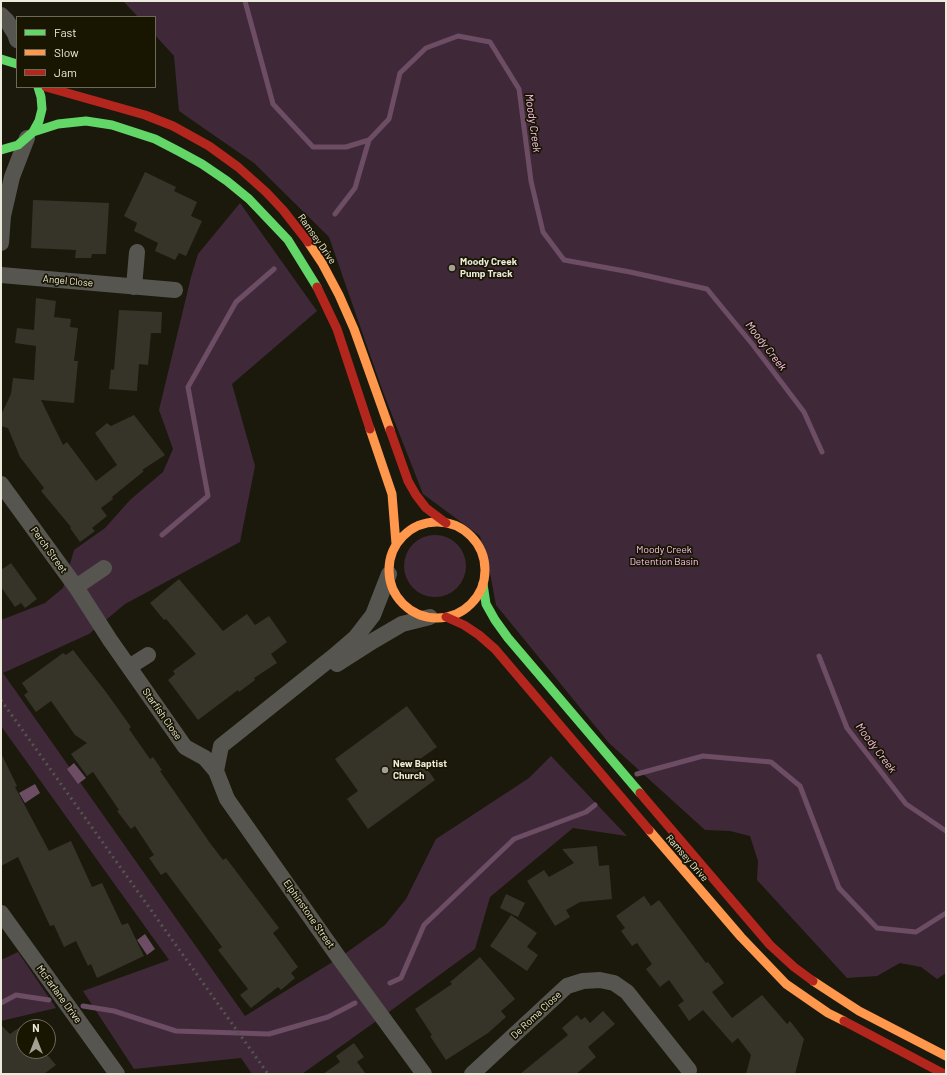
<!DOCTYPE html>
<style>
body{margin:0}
#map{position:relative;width:947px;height:1075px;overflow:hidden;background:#1b190c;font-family:Barlow,sans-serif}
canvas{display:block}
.frame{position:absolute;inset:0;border:2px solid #ebeadb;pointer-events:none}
.legend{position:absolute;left:16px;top:16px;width:140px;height:72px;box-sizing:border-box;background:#181501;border:1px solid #6c6a58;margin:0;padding:5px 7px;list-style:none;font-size:12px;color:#ebeadb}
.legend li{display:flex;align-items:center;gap:8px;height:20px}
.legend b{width:20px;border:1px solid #6c6a58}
.north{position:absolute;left:16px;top:1019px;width:40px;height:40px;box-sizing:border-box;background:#181501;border:1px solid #6c6a58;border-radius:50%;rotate:0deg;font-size:11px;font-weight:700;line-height:16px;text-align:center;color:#ebeadb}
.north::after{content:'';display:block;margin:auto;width:14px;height:18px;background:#a2a193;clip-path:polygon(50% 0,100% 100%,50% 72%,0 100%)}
</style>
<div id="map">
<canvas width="947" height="1075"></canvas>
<div class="frame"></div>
<ul class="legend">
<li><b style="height:5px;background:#63d668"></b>Fast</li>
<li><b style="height:5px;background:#ff974d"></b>Slow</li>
<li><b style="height:5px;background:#b3261e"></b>Jam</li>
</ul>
<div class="north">N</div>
</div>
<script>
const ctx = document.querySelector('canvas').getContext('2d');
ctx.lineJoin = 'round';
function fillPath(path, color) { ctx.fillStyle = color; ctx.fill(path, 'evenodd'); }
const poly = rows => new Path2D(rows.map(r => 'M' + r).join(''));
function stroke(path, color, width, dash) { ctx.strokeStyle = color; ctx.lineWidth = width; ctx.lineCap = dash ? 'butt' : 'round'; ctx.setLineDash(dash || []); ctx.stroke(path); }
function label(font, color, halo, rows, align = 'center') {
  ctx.font = font + ' Barlow,sans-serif'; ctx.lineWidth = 3.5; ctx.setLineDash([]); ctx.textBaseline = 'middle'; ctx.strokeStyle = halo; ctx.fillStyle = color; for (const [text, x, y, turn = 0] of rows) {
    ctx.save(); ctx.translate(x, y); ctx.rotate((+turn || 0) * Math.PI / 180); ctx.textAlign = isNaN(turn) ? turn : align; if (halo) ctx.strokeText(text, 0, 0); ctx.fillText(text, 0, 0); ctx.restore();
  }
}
fillPath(poly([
 [123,1,946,1,946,973,937,979,921,967,900,963,877,976,847,978,757,880,758,861,750,836,730,831,705,830,609,743,496,605,491,578,480,536,423,494,383,392,329,237,254,163,179,111,174,56,155,35,155,17,138,17],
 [240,203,317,311,232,384,255,466,240,542,125,604,89,634,3,673,245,1016,339,958,385,925,406,899,436,839,529,778,551,756,627,836,573,828,490,897,475,949,382,1017,302,1074,252,1074,241,1058,134,1069,83,991,169,960,1,726,1,620,45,603,63,588,74,550,105,528,130,500,163,472,173,449,159,410,191,277,198,254],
 '404 566a31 31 0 1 1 62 0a31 31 0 1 1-62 0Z',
 [18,952,56,1008,1,1021,1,960]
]), '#3f2939');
fillPath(poly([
 [74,763,86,778,78,784,67,769],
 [35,784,40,793,25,803,19,793],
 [145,934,155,949,147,955,137,940]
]), '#6c4d64');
stroke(poly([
 [245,1,273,104,313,147,346,147,369,140,389,119,400,73,426,48,458,36,490,42,519,89,531,181,543,232,564,260,630,272,707,289,753,345,804,412,822,452],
 [335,214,355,188,369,140],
 [162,535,208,496,188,387,236,302,274,269],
 [819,656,847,728,906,804,946,831],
 [637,774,703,756,771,762,800,786,839,888,877,928,916,932,946,913],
 [390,983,401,978,424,925,514,839,586,812,595,805],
 [1,1003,16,995,49,1000],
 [83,1006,114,1011,176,1031,269,1034,328,1017,355,1003]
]), '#6c4d64', 5);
fillPath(poly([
 [145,172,176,187,174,191,197,202,191,216,202,221,186,256,179,253,175,260,155,251,158,243,134,231,137,223,124,216],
 [33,200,109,203,106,254,92,254,91,258,75,258,76,250,31,248],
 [36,298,56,301,54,317,71,319,70,327,78,328,74,361,78,361,74,403,41,400,63,445,67,442,96,481,117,465,95,433,107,423,111,426,134,415,165,455,142,470,144,471,112,497,113,499,101,508,107,516,92,528,95,531,80,542,70,528,71,527,41,491,44,488,20,457,8,428,1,426,1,415,11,394,13,378,34,380,36,346,15,343,17,328,34,330],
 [119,310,162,312,161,333,151,333,148,365,139,364,137,391,109,389,111,369,114,370],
 [11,563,37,599,25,608,21,603,15,607,1,587,1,570],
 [179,579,223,631,247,614,255,625,269,616,287,642,271,654,277,663,254,678,255,680,239,692,238,690,198,720,168,680,175,674,173,671,196,654,166,619,164,620,150,603],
 [73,650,106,692,131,727,129,729,150,759,153,757,162,770,160,771,210,843,223,860,226,858,279,928,273,933,298,967,291,973,295,978,281,990,278,987,251,1008,240,995,248,989,218,950,222,947,166,872,161,875,149,858,154,855,135,826,131,829,117,811,119,810,93,772,87,776,71,754,87,743,75,735,51,701,36,712,24,695,28,692,22,683,63,653,66,655],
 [407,706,437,747,420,759,435,780,368,829,347,799,358,791,335,759],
 [1,753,17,786,15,787,49,851,71,841,92,887,102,883,122,925,128,923,144,956,97,978,91,964,88,966,76,941,64,947,54,925,50,926,18,857,1,866],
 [597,846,599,866,609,865,612,899,580,902,566,910,570,917,555,926,527,881,544,870,549,877,574,863,562,849],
 [506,894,525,903,518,917,500,908],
 [644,896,651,906,659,900,706,963,708,962,724,983,712,992,732,1018,762,995,787,1024,790,1021,804,1039,795,1074,746,1074,751,1055,738,1038,732,1043,703,1010,689,1021,678,1005,684,1001,669,980,660,987,646,969,652,964,637,943,632,946,621,931,625,928,616,916],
 [511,915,537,933,527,947,538,955,527,971,490,946],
 [480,957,515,999,501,1011,506,1017,488,1033,446,1060,430,1036,432,1035,415,1009,452,984,450,982],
 [603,1011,615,1024,588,1047,596,1057,576,1074,520,1074,568,1035,562,1028,577,1015,581,1020,585,1017,590,1023],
 [1,1025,10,1034,23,1025,24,1027,24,1051,44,1051,56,1065,44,1074,1,1074],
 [354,1043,364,1057,357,1062,366,1074,323,1074,340,1062,336,1056]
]), '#363429');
stroke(poly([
 [1,15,7,21,15,34,17,40],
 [1,243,3,216,12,177,27,138],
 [1,275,175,290],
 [134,287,137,252],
 [1,484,76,587,104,568],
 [389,574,373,615,356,637,334,656,221,746,216,771,227,799,339,958,424,1074],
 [76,587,110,640,185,747,205,758,216,771],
 [337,664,373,641,402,624,430,617],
 [129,667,148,655],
 [1,913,117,1074],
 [472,1074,567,986,583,981,600,980,614,983,627,992,689,1070]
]), '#565550', 16);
stroke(poly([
 [1,59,17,64],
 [33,132,58,124,86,121,112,125,155,139,180,152,202,164,227,181,249,199,288,240,317,287],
 [1,150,18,145,33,132,39,121,42,109,41,97,38,87],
 [483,584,486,604,495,620,508,638,640,793]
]), '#63d668', 9);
stroke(poly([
 [308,242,322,263,339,295,354,329,390,430],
 [370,429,392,494,396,544],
 '389 570a48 48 0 1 1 96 0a48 48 0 1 1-96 0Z',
 [649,830,741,937,786,984,828,1013,844,1021],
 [813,981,859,1011,946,1056]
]), '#ff974d', 9);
stroke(poly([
 [46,87,145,115,173,126,209,146,238,167,266,192,283,210,308,242],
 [317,287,337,329,370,429],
 [390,430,408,481,416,495,426,508,446,523],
 [446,617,464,625,479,635,495,649,649,830],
 [640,793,770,945,794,967,813,981],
 [844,1021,944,1074]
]), '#b3261e', 9);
stroke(poly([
 [1,700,268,1074]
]), '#56544d', 3, [2, 4]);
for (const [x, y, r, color] of [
 [452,268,4,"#a2a193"],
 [385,770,4,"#a2a193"]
]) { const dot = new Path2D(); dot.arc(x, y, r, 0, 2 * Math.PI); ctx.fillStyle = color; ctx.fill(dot); stroke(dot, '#181501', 1.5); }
label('10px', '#ebeadb', '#181501', [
 ["Ramsey Drive",317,239,55],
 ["Angel Close",68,281,5],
 ["Perch Street",49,550,54],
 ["Starfish Close",162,714,55],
 ["Ramsey Drive",687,858,49],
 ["Elphinstone Street",309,914,55],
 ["McFarlane Drive",59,994,54],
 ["De Roma Close",536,1015,-43]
]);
label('bold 10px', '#ebeadb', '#181501', [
 ["Moody Creek",460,262],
 ["Pump Track",460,274],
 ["New Baptist",393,764],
 ["Church",393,776]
], 'left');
label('10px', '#fcc2f1', '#181501', [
 ["Moody Creek",664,550],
 ["Detention Basin",664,562]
]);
label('italic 11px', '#fec3f2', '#181501', [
 ["Moody Creek",533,123,82],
 ["Moody Creek",766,346,52],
 ["Moody Creek",876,748,53]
]);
</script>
